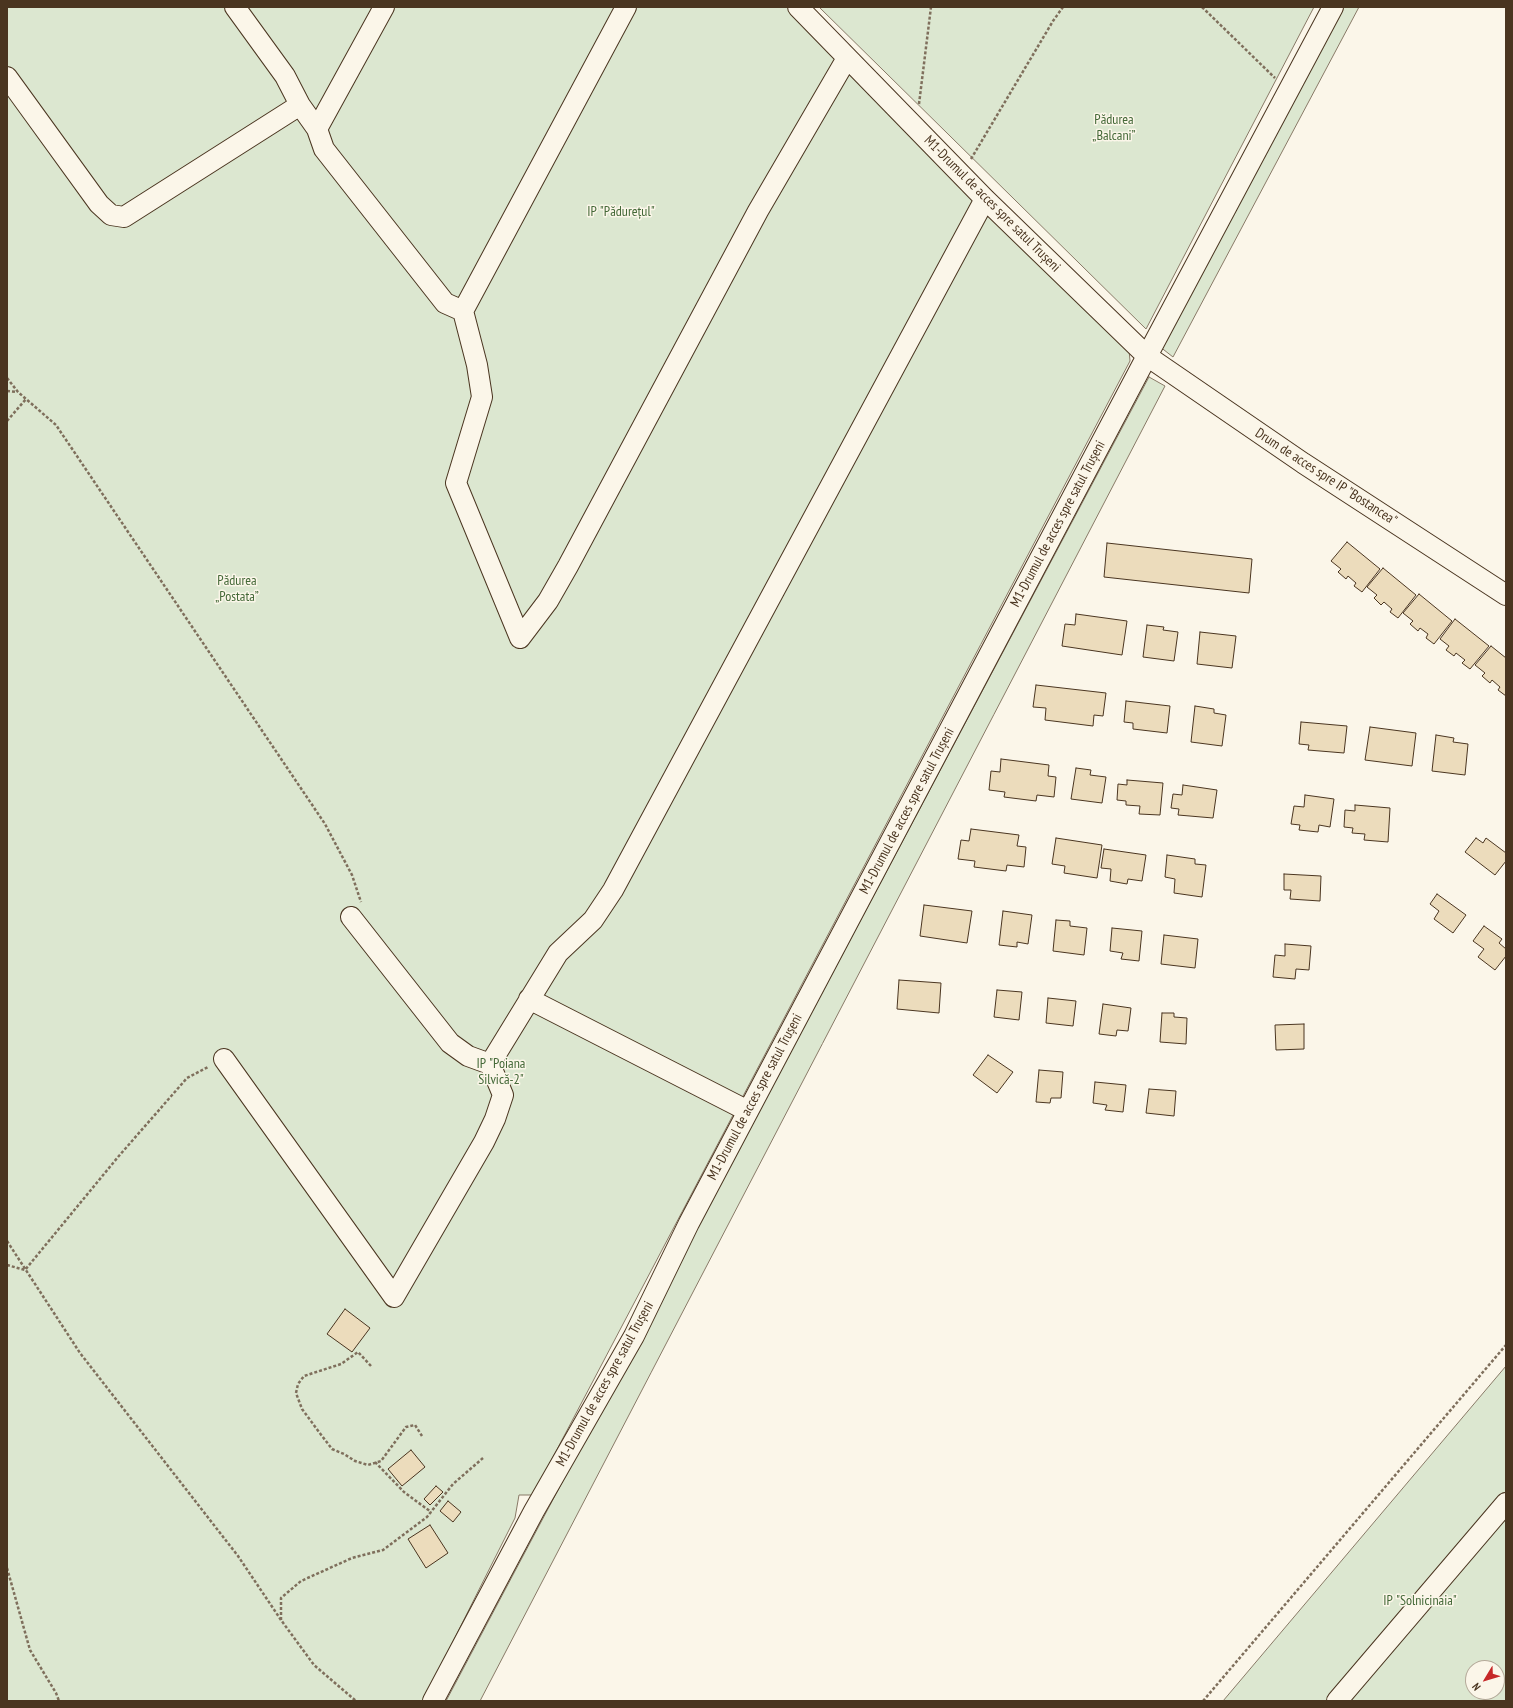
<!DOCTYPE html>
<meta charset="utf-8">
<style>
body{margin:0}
#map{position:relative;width:1513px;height:1708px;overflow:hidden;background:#fbf6e9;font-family:"PT Sans Narrow",sans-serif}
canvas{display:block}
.frame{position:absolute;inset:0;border:8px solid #4a3520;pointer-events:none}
.north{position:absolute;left:1465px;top:1660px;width:40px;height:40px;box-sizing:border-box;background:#fbf6e9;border:1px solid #b4a999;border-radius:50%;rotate:232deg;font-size:11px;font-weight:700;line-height:16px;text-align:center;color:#4a3520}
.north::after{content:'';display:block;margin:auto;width:14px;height:18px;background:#c62828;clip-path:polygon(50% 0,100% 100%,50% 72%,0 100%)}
</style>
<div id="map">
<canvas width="1513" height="1708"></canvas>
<div class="frame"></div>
<div class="north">N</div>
</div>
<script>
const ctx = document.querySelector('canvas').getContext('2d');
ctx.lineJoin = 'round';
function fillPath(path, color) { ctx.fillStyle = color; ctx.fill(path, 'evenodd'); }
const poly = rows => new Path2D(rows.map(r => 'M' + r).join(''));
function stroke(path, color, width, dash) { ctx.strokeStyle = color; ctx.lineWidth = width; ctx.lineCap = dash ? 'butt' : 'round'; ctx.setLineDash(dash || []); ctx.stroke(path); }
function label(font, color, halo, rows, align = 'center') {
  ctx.font = font + ' "PT Sans Narrow",sans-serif'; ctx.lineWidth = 3; ctx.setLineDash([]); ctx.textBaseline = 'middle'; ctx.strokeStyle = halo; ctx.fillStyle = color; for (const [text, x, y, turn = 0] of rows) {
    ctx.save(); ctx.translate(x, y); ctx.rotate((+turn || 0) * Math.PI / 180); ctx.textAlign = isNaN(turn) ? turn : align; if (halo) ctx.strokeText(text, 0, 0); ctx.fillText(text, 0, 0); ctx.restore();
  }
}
const green = poly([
 [7,7,790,7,837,57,841,82,852,72,976,199,983,218,993,215,1129,350,1130,361,533,1495,519,1495,515,1518,423,1701,7,1701,7,7],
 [819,7,1314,7,1146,329,819,7],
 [1339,7,1359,7,1173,357,1159,346,1339,7],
 [1149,377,1165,386,480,1701,446,1701,1149,377],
 [1506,1366,1506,1701,1223,1701,1506,1366],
 [1473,1668,1497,1668,1497,1692,1473,1692,1473,1668]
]);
fillPath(green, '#dce7d0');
stroke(green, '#887966', 1);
const building = poly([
 [1347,542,1380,569,1362,592,1354,586,1356,583,1348,576,1346,579,1338,572,1341,569,1331,561,1347,542],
 [1107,543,1252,559,1249,593,1104,577,1107,543],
 [1383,568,1416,595,1398,618,1390,612,1392,609,1384,602,1381,605,1374,598,1377,595,1367,587,1383,568],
 [1419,594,1452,621,1434,644,1426,638,1428,634,1420,628,1418,631,1410,624,1413,621,1403,613,1419,594],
 [1076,614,1127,621,1122,655,1062,646,1065,624,1075,625,1076,614],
 [1455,619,1489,646,1470,669,1462,663,1465,660,1456,653,1454,656,1446,650,1449,646,1440,639,1455,619],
 [1147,625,1164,627,1163,630,1178,632,1174,661,1143,657,1147,625],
 [1200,632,1236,636,1232,668,1197,664,1200,632],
 [1491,646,1506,658,1506,696,1498,690,1500,687,1492,680,1490,683,1482,676,1485,673,1475,665,1491,646],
 [1036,685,1106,693,1103,716,1094,715,1093,726,1045,720,1046,708,1033,707,1036,685],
 [1126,701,1170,706,1167,733,1133,729,1133,723,1124,722,1126,701],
 [1195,706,1214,709,1214,713,1226,715,1222,746,1191,742,1195,706],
 [1301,722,1347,726,1344,753,1308,750,1309,745,1299,744,1301,722],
 [1370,727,1416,733,1412,766,1365,760,1370,727],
 [1436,735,1454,738,1453,742,1468,744,1465,775,1432,771,1436,735],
 [1001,759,1049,765,1048,776,1056,777,1054,797,1037,795,1036,801,1004,797,1005,792,989,790,991,771,1000,772,1001,759],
 [1076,768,1091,770,1090,775,1106,777,1102,803,1071,799,1076,768],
 [1127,780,1163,783,1160,815,1139,814,1140,806,1126,805,1126,801,1117,800,1118,784,1127,785,1127,780],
 [1183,785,1217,790,1213,818,1178,815,1179,809,1171,808,1173,794,1182,795,1183,785],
 [1305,795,1334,799,1330,827,1319,825,1318,832,1299,830,1300,825,1291,824,1294,806,1304,807,1305,795],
 [1355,805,1390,808,1388,842,1364,840,1365,834,1352,833,1353,828,1344,827,1345,810,1355,811,1355,805],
 [971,829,1019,835,1017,846,1026,847,1024,867,1007,865,1006,871,974,867,975,861,958,859,961,840,969,841,971,829],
 [1056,838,1102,845,1097,878,1064,873,1065,866,1052,864,1056,838],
 [1476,838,1483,843,1486,838,1506,853,1506,861,1495,875,1465,852,1476,838],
 [1104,849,1146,855,1142,881,1128,879,1127,884,1110,881,1111,869,1101,868,1104,849],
 [1167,855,1195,859,1195,864,1206,865,1202,897,1174,893,1175,879,1165,877,1167,855],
 [1284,874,1321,876,1320,901,1290,899,1291,890,1284,890,1284,874],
 [1437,894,1466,915,1453,933,1434,919,1439,911,1430,904,1437,894],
 [924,905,972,911,967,943,920,936,924,905],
 [1003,911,1032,915,1028,944,1017,942,1017,947,999,945,1003,911],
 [1056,920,1070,921,1070,926,1087,928,1084,955,1053,951,1056,920],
 [1484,926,1502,939,1499,943,1506,949,1506,956,1495,970,1478,957,1484,949,1473,941,1484,926],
 [1112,928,1142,931,1139,961,1121,959,1123,953,1110,951,1112,928],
 [1164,935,1198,939,1195,968,1161,964,1164,935],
 [1285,944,1311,946,1309,970,1296,969,1295,979,1273,977,1275,955,1285,956,1285,944],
 [899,980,941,983,939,1013,897,1009,899,980],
 [997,990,1022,992,1019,1020,994,1017,997,990],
 [1048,998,1076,1001,1073,1026,1046,1023,1048,998],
 [1103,1004,1131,1008,1128,1031,1117,1030,1116,1036,1099,1034,1103,1004],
 [1162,1013,1174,1013,1174,1017,1187,1018,1186,1044,1160,1042,1162,1013],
 [1304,1024,1304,1049,1276,1050,1275,1025,1304,1024],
 [988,1055,1013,1072,997,1093,973,1075,988,1055],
 [1039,1070,1063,1072,1061,1098,1051,1098,1050,1103,1036,1102,1039,1070],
 [1095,1082,1126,1085,1123,1112,1105,1110,1107,1105,1093,1103,1095,1082],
 [1149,1089,1176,1091,1174,1116,1146,1113,1149,1089],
 [345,1309,370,1328,352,1352,327,1334,345,1309],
 [411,1450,425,1467,402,1486,388,1469,411,1450],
 [436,1486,443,1492,430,1505,424,1499,436,1486],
 [448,1501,461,1512,453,1522,440,1511,448,1501],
 [430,1525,448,1553,426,1568,408,1539,430,1525]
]);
fillPath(building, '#ecdcbc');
stroke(building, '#4a3520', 1);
const minor = poly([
 [235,7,285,76,300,105,317,129,324,149,445,303,463,311,477,365,482,397,456,483,520,638],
 [1333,7,1147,356,1303,463,1506,595],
 [7,77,99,204,111,215,124,217,300,105],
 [317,129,384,7],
 [463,311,626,7],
 [520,638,548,601,568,566,758,211,847,58],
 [351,917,450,1043,468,1056,490,1064],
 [529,999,748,1111],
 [224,1059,394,1297,484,1142,495,1119,503,1095,490,1064,558,953,593,920,613,890,985,199],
 [433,1701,534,1511,634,1336,689,1223,1147,356,985,199,798,7],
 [1337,1701,1506,1503]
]);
stroke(minor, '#4a3520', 22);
stroke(poly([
 [1202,7,1275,78],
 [919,104,931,7],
 [971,159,1053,21,1063,7],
 [7,378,18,392,56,425,325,824,352,875,361,902],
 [7,391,17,392],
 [7,421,26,399],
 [7,1241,80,1353,238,1556,281,1620,314,1665,356,1701],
 [7,1265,25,1270,118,1157,187,1078,208,1067],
 [371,1366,358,1352,341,1364,304,1376,298,1384,296,1393,302,1409,319,1432,332,1449,344,1454,355,1461,368,1465,381,1461,406,1427,415,1425,422,1436],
 [375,1462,404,1492,431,1512],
 [7,1568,30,1650,56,1693,59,1701],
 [281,1620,281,1598,301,1581,352,1558,383,1550,427,1517,453,1484,483,1458],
 [1203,1701,1506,1345]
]), '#7f6f5c', 2.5, [3, 2]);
stroke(minor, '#fbf6e9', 20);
label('14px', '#436837', '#fbf6e9', [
 ["Pădurea",1114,120],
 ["„Balcani”",1114,136],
 ["IP \"Pădurețul\"",621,212],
 ["Pădurea",237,581],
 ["„Postata”",237,597],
 ["IP \"Poiana",501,1064],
 ["Silvică-2\"",501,1080],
 ["IP \"Solnicinaia\"",1420,1601]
]);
label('14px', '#4a3520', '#fbf6e9', [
 ["M1-Drumul de acces spre satul Trușeni",992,204,45],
 ["Drum de acces spre IP \"Bostancea\"",1326,477,33],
 ["M1-Drumul de acces spre satul Trușeni",1058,524,-62],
 ["M1-Drumul de acces spre satul Trușeni",907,811,-62],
 ["M1-Drumul de acces spre satul Trușeni",755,1097,-62],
 ["M1-Drumul de acces spre satul Trușeni",605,1384,-61]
]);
</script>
